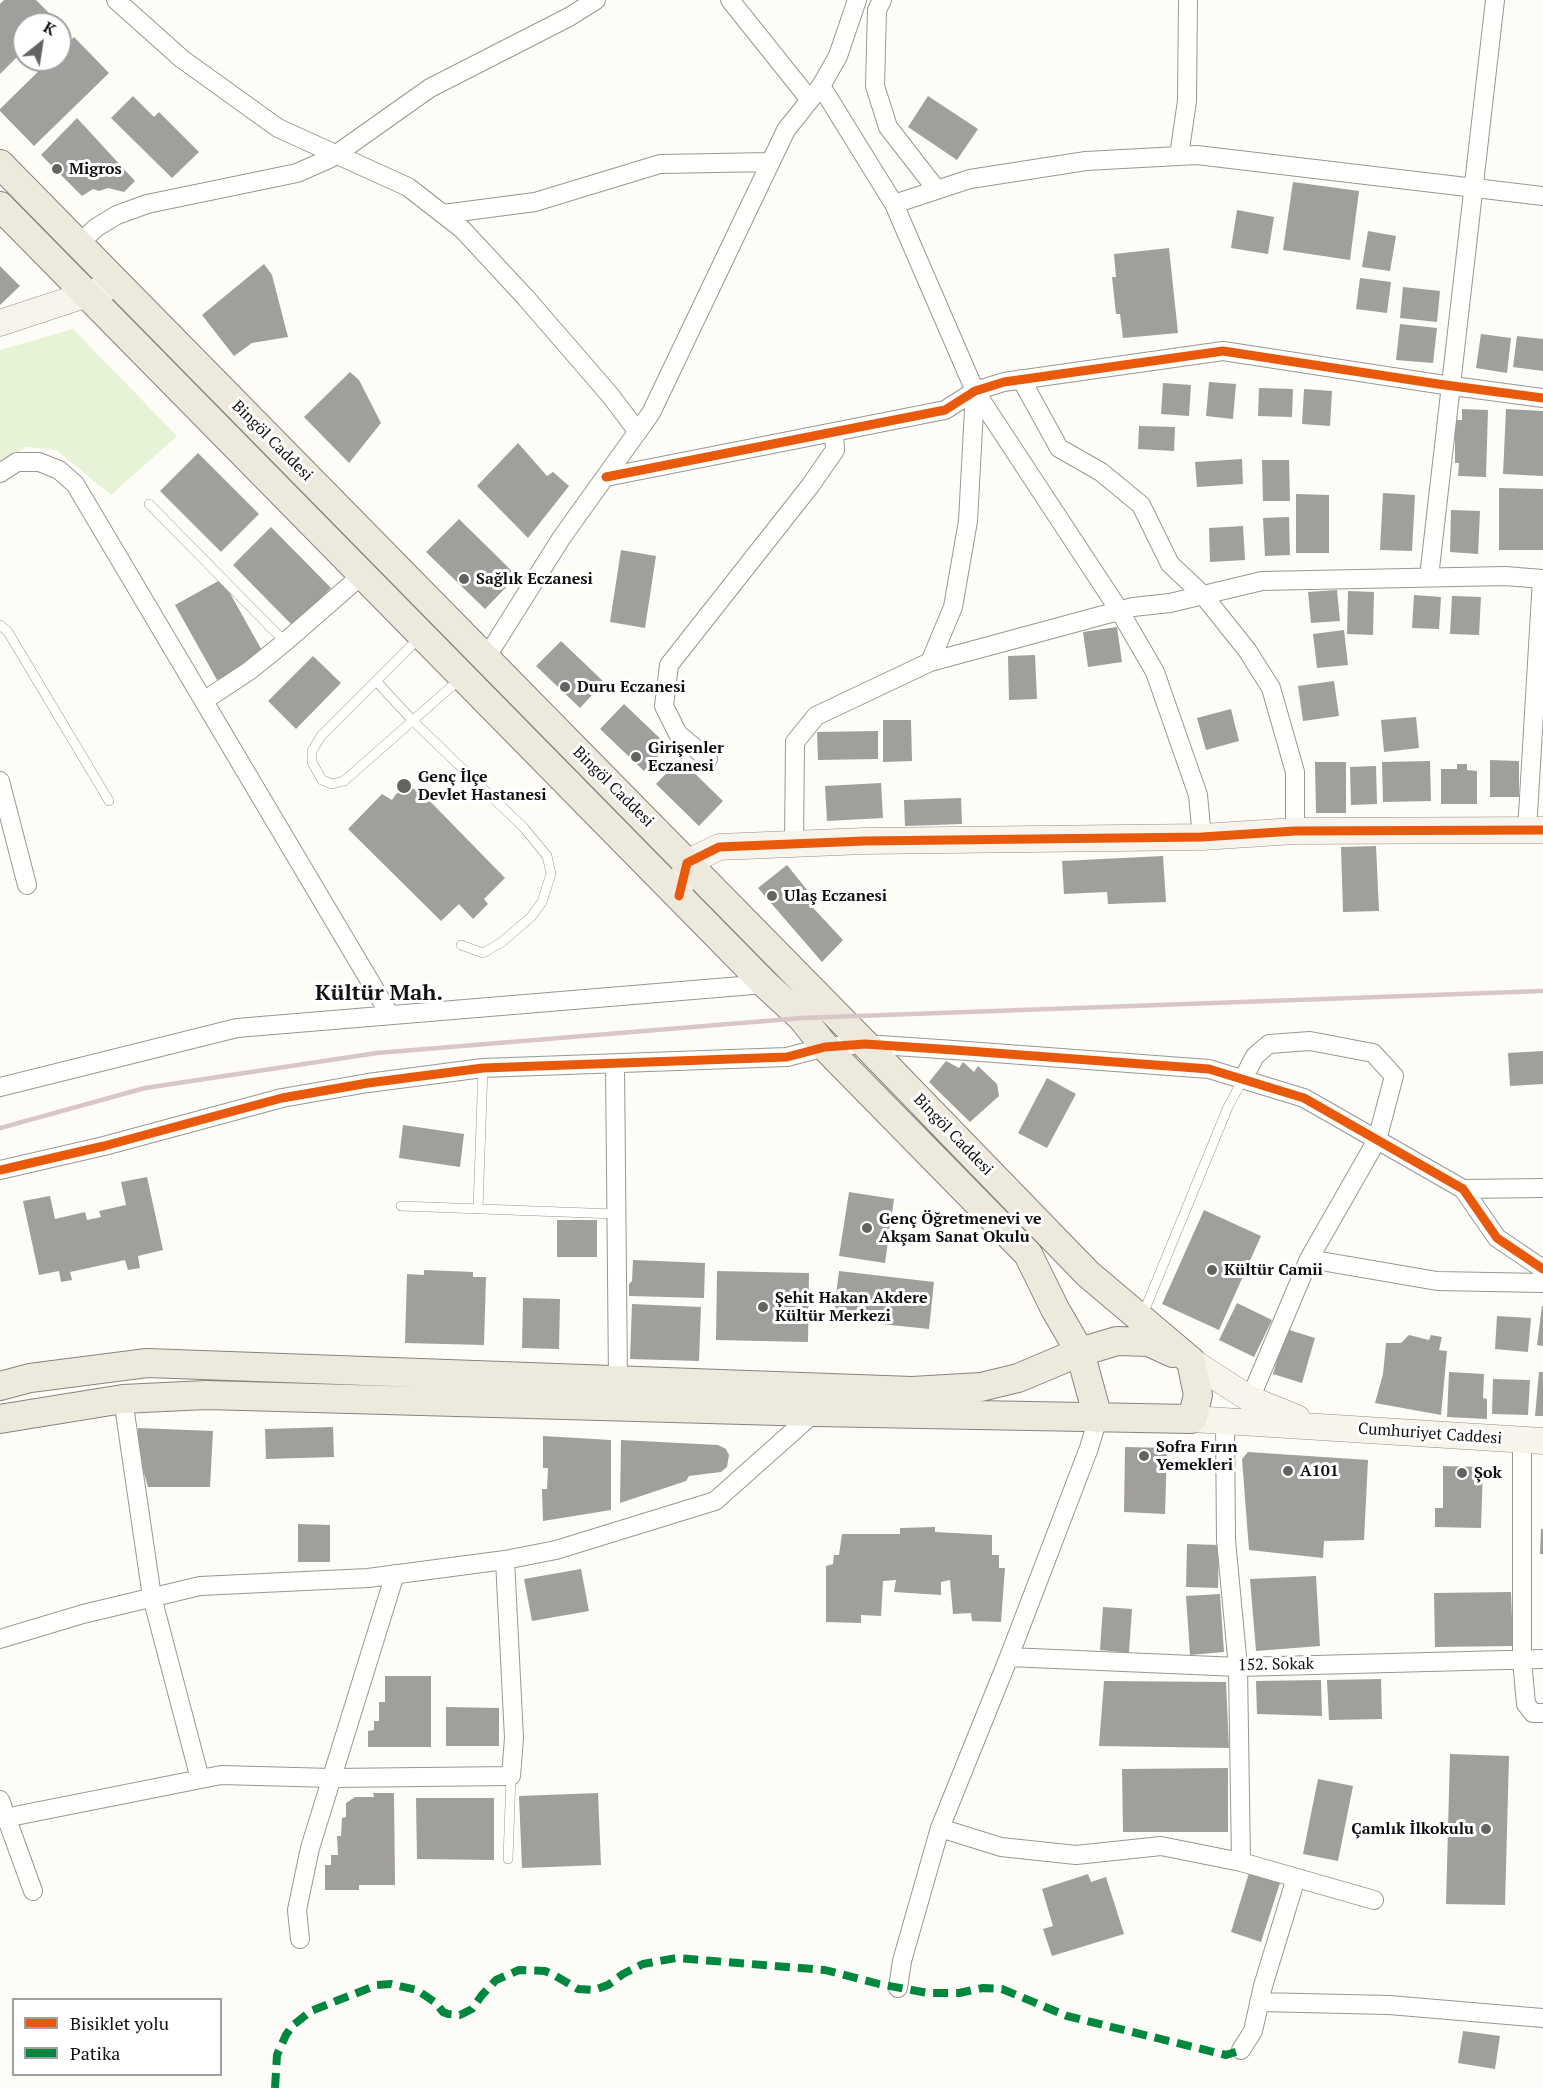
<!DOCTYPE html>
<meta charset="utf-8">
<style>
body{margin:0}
#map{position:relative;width:1543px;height:2088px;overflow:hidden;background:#fdfcf7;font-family:"PT Serif",serif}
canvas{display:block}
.legend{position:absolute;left:12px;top:1998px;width:210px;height:78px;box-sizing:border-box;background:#fff;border:2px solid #a0a0a0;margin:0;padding:8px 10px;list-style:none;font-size:18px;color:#111}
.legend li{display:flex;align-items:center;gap:12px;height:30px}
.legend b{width:30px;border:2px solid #a0a0a0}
.north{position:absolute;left:12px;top:12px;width:60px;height:60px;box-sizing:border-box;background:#fff;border:2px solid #a0a0a0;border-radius:50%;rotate:30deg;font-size:16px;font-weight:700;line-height:24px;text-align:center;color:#111}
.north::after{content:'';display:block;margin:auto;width:21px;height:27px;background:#646362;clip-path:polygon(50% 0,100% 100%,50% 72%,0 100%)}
</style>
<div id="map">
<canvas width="1543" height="2088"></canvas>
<ul class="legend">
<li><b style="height:8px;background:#e8590c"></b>Bisiklet yolu</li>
<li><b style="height:8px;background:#00873e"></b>Patika</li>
</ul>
<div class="north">K</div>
</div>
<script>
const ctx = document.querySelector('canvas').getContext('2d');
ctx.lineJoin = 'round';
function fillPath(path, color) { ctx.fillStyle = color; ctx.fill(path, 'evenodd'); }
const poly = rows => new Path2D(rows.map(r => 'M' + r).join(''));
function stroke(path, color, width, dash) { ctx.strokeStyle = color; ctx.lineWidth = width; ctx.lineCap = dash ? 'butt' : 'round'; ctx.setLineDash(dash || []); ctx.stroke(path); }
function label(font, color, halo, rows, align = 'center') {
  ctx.font = font + ' "PT Serif",serif'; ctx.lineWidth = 6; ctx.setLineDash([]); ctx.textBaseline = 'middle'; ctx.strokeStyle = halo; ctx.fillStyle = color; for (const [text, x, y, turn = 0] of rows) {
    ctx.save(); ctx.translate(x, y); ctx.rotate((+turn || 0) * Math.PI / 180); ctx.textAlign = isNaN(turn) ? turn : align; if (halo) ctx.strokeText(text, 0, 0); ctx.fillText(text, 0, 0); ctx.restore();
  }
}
fillPath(poly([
 [73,329,177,436,111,495,56,450,26,447,0,464,0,350]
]), '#e7f3d7');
fillPath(poly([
 [4,0,36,0,56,20,51,24,24,24,24,50,0,74,0,4],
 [74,37,109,73,34,146,0,111,0,109,50,60,60,60,60,51],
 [133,96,154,117,159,112,199,152,172,178,111,118],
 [928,96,978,129,957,160,908,127],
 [77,118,135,181,124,192,108,188,99,191,93,189,82,196,41,155],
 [1293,182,1359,191,1350,260,1283,250],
 [1237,210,1274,217,1268,254,1231,248],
 [1368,231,1396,236,1390,271,1362,267],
 [1169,248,1178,333,1123,338,1120,314,1116,314,1112,277,1116,277,1114,254],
 [264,264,272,275,288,337,252,343,234,356,202,315],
 [0,266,20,286,0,305],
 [1360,278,1391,282,1387,313,1356,309],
 [1403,287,1440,291,1437,322,1400,318],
 [1400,324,1437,328,1433,363,1396,360],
 [1481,334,1511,338,1507,373,1476,368],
 [1517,336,1543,339,1543,371,1513,367],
 [350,372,359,380,381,423,349,463,304,417],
 [1209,382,1236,384,1233,419,1206,416],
 [1163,383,1191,385,1189,416,1161,414],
 [1259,388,1293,389,1292,417,1258,416],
 [1304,389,1332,391,1330,426,1302,424],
 [1462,409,1488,410,1486,477,1458,476,1459,463,1455,463,1455,420,1462,420],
 [1506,409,1543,411,1543,476,1503,474],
 [1139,426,1175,427,1174,451,1138,449],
 [518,443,547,476,553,472,569,486,528,538,477,486],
 [198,453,259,514,221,552,160,491],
 [1242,459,1243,484,1197,487,1195,462],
 [1262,460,1289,460,1290,501,1263,501],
 [1499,488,1543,489,1543,550,1499,550],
 [1383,493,1415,495,1412,551,1380,550],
 [1296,494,1329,495,1329,553,1296,553],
 [1451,510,1480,511,1478,554,1450,552],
 [1289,517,1290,555,1265,556,1263,518],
 [459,519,517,576,485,609,426,552],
 [1243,526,1245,560,1210,562,1209,528],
 [271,527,331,588,293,626,233,565],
 [621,550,656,556,645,628,610,622],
 [222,579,264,654,217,680,175,605],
 [1337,590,1340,621,1311,623,1308,592],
 [1348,591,1374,592,1373,635,1347,634],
 [1414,595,1441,597,1439,629,1412,628],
 [1452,596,1481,597,1479,635,1450,634],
 [1117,627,1122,662,1088,667,1083,632],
 [1344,630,1348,665,1317,668,1313,634],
 [561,641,604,682,580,708,536,666],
 [1035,655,1037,699,1009,700,1008,656],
 [313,656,341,683,296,729,268,701],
 [1334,681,1339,716,1303,721,1298,686],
 [624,704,668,746,644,771,600,729],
 [1231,709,1239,741,1206,750,1197,718],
 [1416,717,1419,748,1384,752,1381,720],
 [883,720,911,720,912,761,883,762],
 [878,731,878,759,818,760,817,732],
 [680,759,723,801,699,826,656,784],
 [1490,760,1519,761,1519,797,1490,797],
 [1430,761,1431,801,1383,802,1382,762],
 [1315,762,1346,762,1346,813,1316,813],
 [1457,764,1467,764,1467,770,1477,771,1477,804,1441,804,1441,769,1457,769],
 [1376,766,1377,804,1351,805,1350,767],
 [881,783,883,818,827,821,825,786],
 [409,788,419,790,505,878,484,899,488,904,473,919,459,904,441,921,348,829,382,794,392,800,396,794],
 [961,798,962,824,905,826,904,800],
 [1376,846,1379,911,1343,912,1341,847],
 [1163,856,1166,902,1108,904,1107,892,1064,894,1062,861],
 [787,865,808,891,802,896,843,940,822,962,758,888],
 [1543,1051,1543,1084,1510,1086,1508,1053],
 [946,1061,959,1068,963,1062,974,1072,978,1066,997,1084,999,1096,970,1122,929,1082],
 [1047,1078,1076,1094,1047,1148,1018,1133],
 [403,1125,464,1134,460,1167,399,1158],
 [147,1177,163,1250,138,1256,140,1268,128,1270,125,1260,70,1272,72,1280,61,1282,59,1271,39,1275,23,1201,50,1196,55,1219,85,1212,87,1220,101,1217,99,1211,126,1205,121,1182],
 [849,1192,894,1199,885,1263,839,1256],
 [1204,1210,1261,1236,1219,1330,1162,1304],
 [557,1220,597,1220,597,1257,557,1257],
 [633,1260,705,1263,704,1298,629,1296,629,1284,632,1281],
 [424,1270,473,1272,473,1277,486,1277,484,1345,405,1343,407,1274,424,1275],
 [717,1271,809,1273,808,1342,716,1340],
 [839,1271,934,1282,929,1329,833,1319],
 [523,1298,560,1299,559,1349,522,1348],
 [1237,1303,1272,1320,1254,1357,1219,1340],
 [632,1304,701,1307,699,1361,630,1359],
 [1542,1306,1543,1306,1543,1346,1537,1345],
 [1497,1316,1531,1318,1528,1352,1495,1349],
 [1286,1329,1315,1338,1302,1383,1273,1374],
 [1409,1335,1429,1340,1431,1335,1442,1337,1439,1350,1447,1351,1441,1415,1375,1403,1383,1374,1386,1343,1401,1343],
 [1449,1372,1484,1374,1483,1398,1487,1399,1487,1419,1447,1417],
 [1539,1372,1543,1372,1543,1416,1535,1416],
 [1493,1379,1530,1380,1528,1415,1492,1414],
 [333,1427,334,1457,266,1459,265,1429],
 [138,1428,213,1431,210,1487,148,1487,137,1449],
 [543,1436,611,1440,611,1510,543,1521,542,1489,547,1489,548,1468,543,1468],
 [621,1440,718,1445,726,1449,729,1455,727,1467,721,1472,689,1476,686,1481,620,1503],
 [1125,1447,1167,1448,1165,1514,1124,1512],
 [1248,1452,1368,1460,1364,1540,1324,1541,1323,1558,1249,1550,1242,1459],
 [1443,1466,1483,1467,1481,1528,1435,1527,1435,1508,1443,1508],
 [298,1524,330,1525,330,1562,298,1562],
 [935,1527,935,1532,992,1535,992,1555,999,1555,999,1568,1005,1568,1001,1622,972,1621,971,1613,953,1614,950,1580,941,1582,941,1595,894,1592,896,1580,883,1581,881,1616,861,1615,861,1623,826,1622,826,1566,833,1564,834,1555,839,1555,842,1534,900,1534,900,1528],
 [1541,1529,1543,1529,1543,1554,1540,1554],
 [1187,1544,1219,1545,1218,1588,1186,1587],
 [581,1569,589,1611,532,1621,524,1579],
 [1316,1576,1320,1646,1256,1651,1250,1579],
 [1511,1592,1513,1646,1435,1647,1434,1593],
 [1220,1594,1224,1652,1190,1655,1186,1596],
 [1103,1607,1132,1609,1129,1653,1100,1650],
 [385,1676,431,1676,431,1747,368,1747,368,1731,374,1730,374,1721,379,1721,379,1702,385,1702],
 [1381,1679,1382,1719,1329,1720,1327,1680],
 [1321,1680,1322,1716,1257,1714,1256,1681],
 [1104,1681,1226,1682,1229,1748,1099,1746],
 [446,1707,499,1708,499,1746,446,1746],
 [1450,1754,1509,1756,1505,1905,1446,1904],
 [1228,1768,1228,1832,1123,1832,1122,1769],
 [1318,1779,1353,1786,1338,1861,1303,1854],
 [373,1793,394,1793,395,1885,359,1885,359,1890,325,1890,325,1865,331,1865,331,1855,338,1855,337,1836,341,1836,342,1818,346,1817,346,1803,355,1797,374,1797],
 [598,1793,601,1865,522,1868,519,1796],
 [416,1798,494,1798,494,1860,417,1859],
 [1249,1873,1280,1883,1261,1942,1231,1932],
 [1088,1874,1091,1882,1106,1877,1124,1934,1052,1956,1043,1929,1053,1926,1042,1889],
 [1463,2031,1500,2036,1495,2069,1458,2063]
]), '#a19f9c');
const lane = poly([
 [149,504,285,642],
 [0,625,8,632,109,801],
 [420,637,321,736,312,751,312,762,322,780,332,784,344,781,460,679],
 [377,682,412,720,524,828,547,856,551,874,542,902,531,917,502,942,483,953,461,945],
 [401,1206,616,1214],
 [478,1209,483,1068],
 [1143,1314,1228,1107,1243,1079],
 [508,1859,511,1776]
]);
const street = poly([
 [116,0,182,59,278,128,408,187,462,229,526,298,610,395,638,432],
 [730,0,810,100],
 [882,0,877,10,875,86,888,127,937,190],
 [821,86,894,204,975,391,1119,610,1155,672,1198,795,1202,837],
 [1179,156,1187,101,1188,0],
 [894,204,970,179,1086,161,1197,155,1543,196],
 [443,214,535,202,660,164,770,162],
 [78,244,97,227,117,215,147,204,297,173,331,158,430,88,569,17,596,0],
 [1021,379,1059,448,1101,472,1141,505,1170,564,1203,595,1247,650,1271,688,1295,772,1295,831],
 [0,473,17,462,39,462,59,470,75,484,390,1015],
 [606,477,945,410,975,391,1004,382,1223,351,1438,384,1543,398],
 [1429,577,1495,0],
 [486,658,562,537,651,413,786,130,821,86,838,56,857,0],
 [930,662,953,607,968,521,975,391],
 [205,700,249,671,285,642,363,574],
 [708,759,678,734,664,706,669,665,810,486,835,450,834,432],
 [0,781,27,885],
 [1527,831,1542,579],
 [794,844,795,742,816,716,930,662,1133,607,1170,603,1262,581,1505,576,1543,579],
 [615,1064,618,1380],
 [1243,1079,1255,1056,1269,1044,1310,1041,1373,1053,1394,1076,1377,1140,1309,1259,1250,1399],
 [0,1087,237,1028,765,984],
 [0,1170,104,1146,282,1098,368,1083,483,1068,787,1057,825,1047,865,1044,954,1050,1209,1069,1304,1098,1463,1189,1497,1238,1543,1269],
 [1463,1189,1543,1188],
 [1309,1259,1437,1281,1543,1283],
 [123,1399,152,1597,200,1779],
 [1225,1421,1226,1540,1238,1667,1241,1862],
 [1522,1440,1522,1660,1526,1704,1533,1713,1543,1713],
 [0,1639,83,1614,200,1586,368,1578,505,1560,556,1550,715,1501,815,1412],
 [1009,1657,1238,1667,1543,1659],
 [0,1800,33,1891],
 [0,1819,221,1775,332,1778,511,1776,514,1738,505,1560],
 [940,1828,1001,1847,1076,1855,1161,1846,1241,1862,1374,1900],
 [300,1939,297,1910,310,1848,395,1574],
 [898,1988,902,1961,940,1828,1009,1657,1089,1448,1098,1418],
 [1259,2002,1389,2005,1543,2018],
 [1241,2050,1253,2031,1263,1986,1296,1878]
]);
const secondary = poly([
 [0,323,106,288],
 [683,881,687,863,719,847,864,841,1202,837,1295,831,1543,830],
 [1191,1361,1250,1399,1297,1418],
 [1192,1419,1543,1441]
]);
const primary = poly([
 [0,164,865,1044,1088,1274,1191,1361,1198,1395,1192,1419,815,1412,206,1395,123,1399,0,1419],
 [0,206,765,984,802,1018,825,1047,1028,1254,1055,1309,1080,1352,1098,1418],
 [0,1386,30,1378,147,1363,912,1391,981,1387,1018,1378,1080,1352,1117,1341,1149,1342,1173,1353]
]);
stroke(lane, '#979795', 10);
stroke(street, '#979795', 20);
stroke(secondary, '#8e8d8b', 27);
stroke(primary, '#858482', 30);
stroke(lane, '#fffffe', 9);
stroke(street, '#fffffe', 18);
stroke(secondary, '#f6f4eb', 26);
stroke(primary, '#ede9dc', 28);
stroke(poly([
 [0,1128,145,1088,377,1053,802,1018,1543,991]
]), '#d9c6c7', 4.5);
stroke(poly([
 [275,2088,277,2055,286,2035,292,2026,311,2011,377,1985,391,1984,417,1990,436,2003,443,2012,448,2014,460,2015,472,2009,482,1995,496,1980,519,1970,545,1971,554,1975,578,1989,594,1990,608,1985,623,1974,643,1964,676,1958,825,1970,879,1984,928,1993,959,1993,983,1988,1002,1989,1067,2016,1226,2055,1241,2050]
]), '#00873e', 8, [15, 8]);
stroke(poly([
 [606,477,945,410,975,391,1004,382,1223,351,1438,384,1543,398],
 [679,896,687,863,719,847,864,841,1202,837,1295,831,1543,830],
 [0,1170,104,1146,282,1098,368,1083,483,1068,787,1057,825,1047,865,1044,954,1050,1209,1069,1304,1098,1463,1189,1497,1238,1543,1269]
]), '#e8590c', 9);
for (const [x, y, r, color] of [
 [57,169,6,"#646362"],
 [464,579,6,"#646362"],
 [565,687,6,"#646362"],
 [636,757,6,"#646362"],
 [404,786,8,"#646362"],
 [772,896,6,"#646362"],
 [867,1228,6,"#646362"],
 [1212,1270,6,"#646362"],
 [763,1307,6,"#646362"],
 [1144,1456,6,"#646362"],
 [1288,1471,6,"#646362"],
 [1462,1473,6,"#646362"],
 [1486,1829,6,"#646362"]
]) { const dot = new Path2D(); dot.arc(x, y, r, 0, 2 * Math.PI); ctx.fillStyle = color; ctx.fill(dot); stroke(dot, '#fff', 2); }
label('bold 16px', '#111', '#fff', [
 ["Migros",69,169],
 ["Sağlık Eczanesi",476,579],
 ["Duru Eczanesi",577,687],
 ["Girişenler",648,748],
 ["Eczanesi",648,766],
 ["Genç İlçe",418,777],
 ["Devlet Hastanesi",418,795],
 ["Ulaş Eczanesi",784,896],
 ["Genç Öğretmenevi ve",879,1219],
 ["Akşam Sanat Okulu",879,1237],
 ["Kültür Camii",1224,1270],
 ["Şehit Hakan Akdere",775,1298],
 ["Kültür Merkezi",775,1316],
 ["Sofra Fırın",1156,1447],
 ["Yemekleri",1156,1465],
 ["A101",1300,1471],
 ["Şok",1474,1473],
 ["Çamlık İlkokulu",1474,1829,"right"]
], 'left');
label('16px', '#111', '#fff', [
 ["Bingöl Caddesi",272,441,45],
 ["Bingöl Caddesi",613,787,45],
 ["Bingöl Caddesi",953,1135,46],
 ["Cumhuriyet Caddesi",1430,1434,4],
 ["152. Sokak",1276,1665,-1]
]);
label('bold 22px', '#111', '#fff', [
 ["Kültür Mah.",379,994]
]);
</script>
